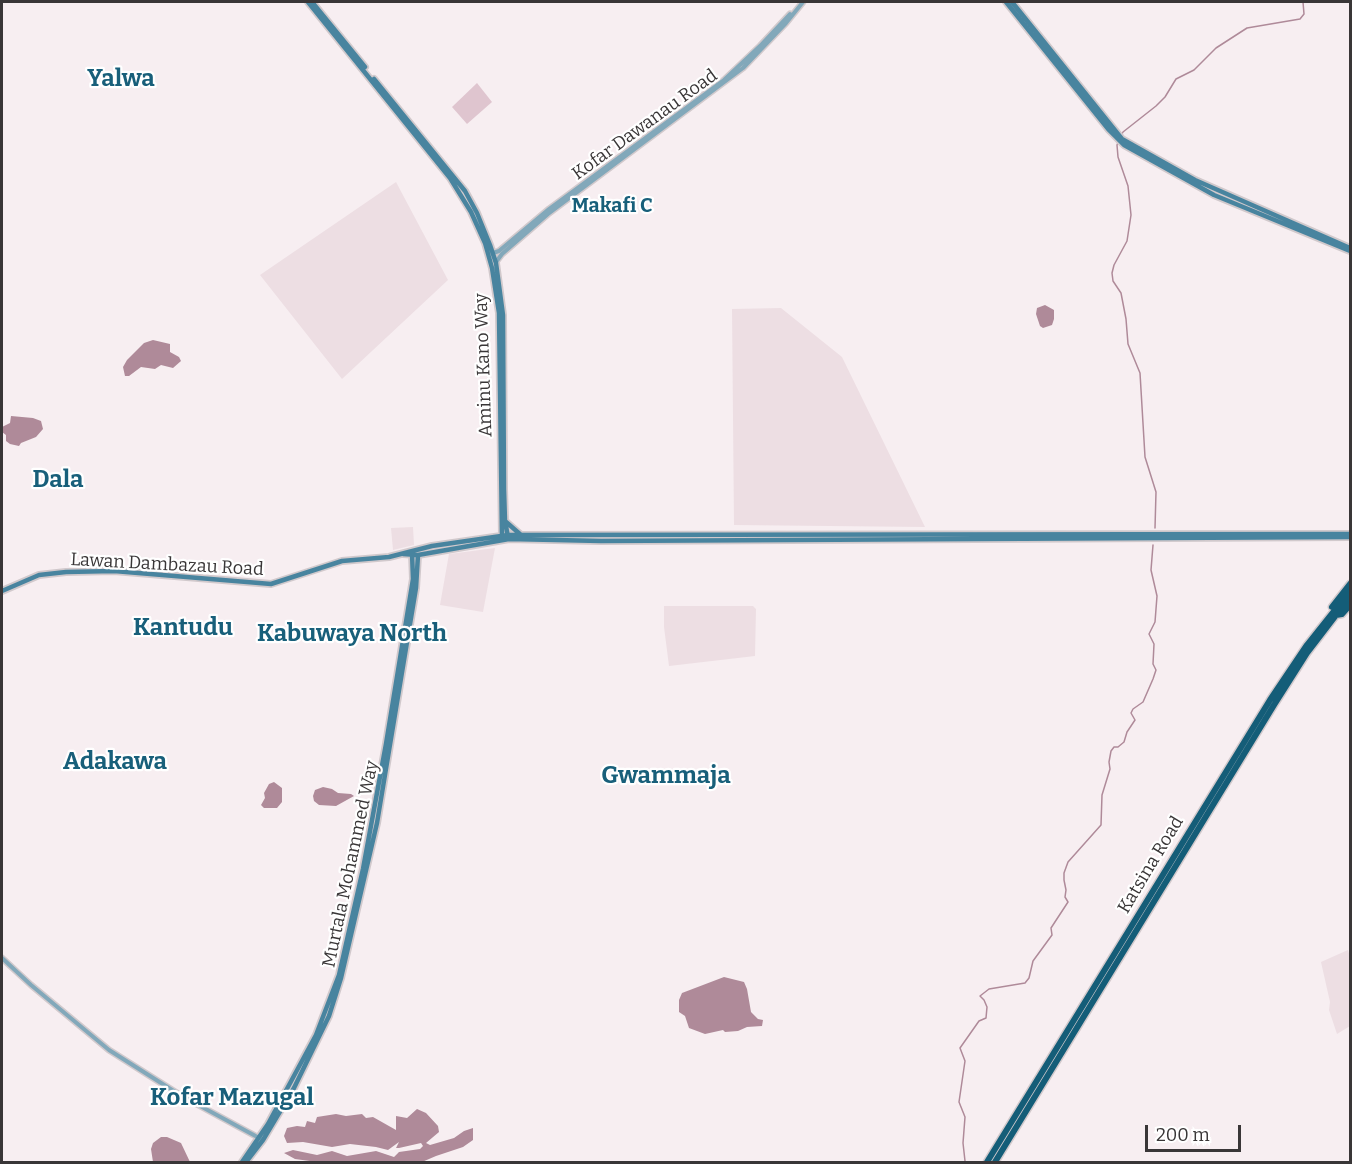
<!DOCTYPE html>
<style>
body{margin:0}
#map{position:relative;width:1352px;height:1164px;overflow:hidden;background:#f7eef1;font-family:Bitter,serif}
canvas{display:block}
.frame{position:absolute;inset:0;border:3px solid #393637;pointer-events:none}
.scale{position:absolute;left:1145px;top:1125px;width:96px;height:27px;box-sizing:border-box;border:3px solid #393637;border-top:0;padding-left:8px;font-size:18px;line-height:21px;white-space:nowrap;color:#393637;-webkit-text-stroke:4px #fff;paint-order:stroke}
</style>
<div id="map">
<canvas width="1352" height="1164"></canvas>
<div class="frame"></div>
<div class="scale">200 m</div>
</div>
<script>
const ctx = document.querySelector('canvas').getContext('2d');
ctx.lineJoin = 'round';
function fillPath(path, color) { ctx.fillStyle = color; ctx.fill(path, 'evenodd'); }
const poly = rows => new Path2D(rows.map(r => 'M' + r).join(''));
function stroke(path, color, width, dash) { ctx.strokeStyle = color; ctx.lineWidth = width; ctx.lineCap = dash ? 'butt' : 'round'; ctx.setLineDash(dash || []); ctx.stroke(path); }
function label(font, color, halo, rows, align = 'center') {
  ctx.font = font + ' Bitter,serif'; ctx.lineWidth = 4.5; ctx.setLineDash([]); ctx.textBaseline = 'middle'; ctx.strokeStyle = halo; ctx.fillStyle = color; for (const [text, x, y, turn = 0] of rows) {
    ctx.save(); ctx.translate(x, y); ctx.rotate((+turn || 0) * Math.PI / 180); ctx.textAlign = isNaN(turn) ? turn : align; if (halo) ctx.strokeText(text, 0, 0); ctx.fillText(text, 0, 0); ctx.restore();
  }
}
fillPath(poly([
 [396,182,448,280,342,379,260,275],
 [781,308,842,357,925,527,734,525,732,309],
 [413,527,414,545,393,550,391,528],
 [495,548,483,612,440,605,449,554],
 [664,606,753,606,756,609,755,656,669,666,664,627],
 [1348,950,1350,957,1350,1026,1337,1034,1329,1010,1330,1002,1321,962]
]), '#eddee3');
fillPath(poly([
 [477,83,492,102,467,124,452,107]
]), '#dfc5cf');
fillPath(poly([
 [1045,305,1054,310,1054,319,1052,325,1043,328,1040,326,1036,314,1037,308],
 [153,340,170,344,170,352,179,357,181,361,173,368,161,365,155,369,141,367,129,376,125,376,123,367,127,360,144,343],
 [11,416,33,418,41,421,43,429,36,437,21,443,19,446,10,444,6,441,6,435,2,432,2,427,10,423],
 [274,782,282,788,282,802,277,808,264,808,261,805,265,798,264,793,269,784],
 [323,787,332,789,338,793,351,794,354,796,336,806,319,805,314,801,313,796,315,790],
 [724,977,744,982,747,989,751,1012,758,1019,763,1020,762,1026,747,1027,738,1031,725,1032,723,1030,705,1034,689,1028,685,1016,679,1012,679,1000,682,993],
 [417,1109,426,1113,438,1126,439,1132,426,1143,430,1145,454,1138,464,1131,473,1128,473,1140,463,1147,436,1156,422,1162,317,1162,295,1159,284,1153,293,1150,317,1155,332,1151,347,1156,376,1151,394,1157,399,1152,420,1149,423,1146,421,1143,399,1148,396,1148,399,1142,388,1150,376,1147,350,1144,332,1147,303,1142,287,1143,284,1136,287,1128,297,1126,305,1127,307,1121,315,1123,317,1117,336,1114,346,1116,362,1114,366,1118,373,1117,396,1130,396,1116,407,1118],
 [161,1137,167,1137,181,1143,190,1162,153,1162,151,1149,153,1143]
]), '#af8a99');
stroke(poly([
 [1121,136,1123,132,1156,106,1165,97,1176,79,1194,70,1216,48,1247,28,1300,19,1304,14,1303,2],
 [1119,140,1117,145,1118,157,1128,186,1131,215,1127,241,1114,265,1112,273,1113,281,1121,293,1126,319,1128,344,1140,373,1145,457,1156,492,1155,528],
 [965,1161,963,1143,965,1117,959,1102,965,1061,960,1048,979,1021,986,1018,987,1007,984,1000,980,996,989,989,1025,983,1029,978,1033,961,1052,935,1051,928,1068,902,1065,897,1066,890,1064,880,1064,873,1068,862,1101,825,1102,795,1110,769,1109,762,1111,751,1114,747,1118,747,1124,742,1127,732,1135,720,1131,713,1133,709,1143,702,1153,679,1156,670,1153,664,1154,644,1149,634,1155,622,1157,596,1151,570,1153,545]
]), '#af8a99', 1.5);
const tertiary = poly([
 [493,253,499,251,549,209,724,80,760,46,790,14],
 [496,262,502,254,548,214,743,68,786,23,803,2],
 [2,958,31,985,109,1050,180,1095,261,1139]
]);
const secondary = poly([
 [308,2,450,178,471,212,485,243,492,268,499,313,502,538],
 [312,2,365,67],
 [1006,2,1109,130,1124,145,1214,195,1350,251],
 [1012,2,1122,139,1195,180,1350,248],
 [374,79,465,191,477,213,490,245,496,263,503,315,504,489,505,521,508,537],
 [505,521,521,535],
 [403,554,418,555,509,539,601,541,1350,537],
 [2,591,39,575,66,572,114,571,271,584,342,561,389,557,432,546,508,535,1350,534],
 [242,1162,268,1124,316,1035,339,975,363,869,386,744,413,579,412,553],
 [246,1162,263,1140,294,1088,329,1016,341,978,377,823,416,588,418,555]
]);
const trunk = poly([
 [1332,607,1350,584],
 [1336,615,1342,614,1350,605],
 [987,1162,1270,700,1307,645,1350,591],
 [995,1162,1274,705,1307,653,1350,597]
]);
stroke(tertiary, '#d1c9cc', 7);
stroke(secondary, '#d1c9cc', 8);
stroke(trunk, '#d1c9cc', 9);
stroke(tertiary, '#82a8ba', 4);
stroke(secondary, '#48849f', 4.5);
stroke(trunk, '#145d78', 6);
label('18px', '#393637', '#fff', [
 ["Kofar Dawanau Road",645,125,-36],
 ["Aminu Kano Way",484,365,-92],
 ["Lawan Dambazau Road",167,565,3],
 ["Murtala Mohammed Way",351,864,-78],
 ["Katsina Road",1151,865,-59]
]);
label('bold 20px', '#185f7a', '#fff', [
 ["Makafi C",612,206]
]);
label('bold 24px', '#185f7a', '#fff', [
 ["Yalwa",121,79],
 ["Dala",58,480],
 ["Kantudu",183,628],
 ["Kabuwaya North",352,634],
 ["Adakawa",115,762],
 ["Gwammaja",666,776],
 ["Kofar Mazugal",232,1098]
]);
</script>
